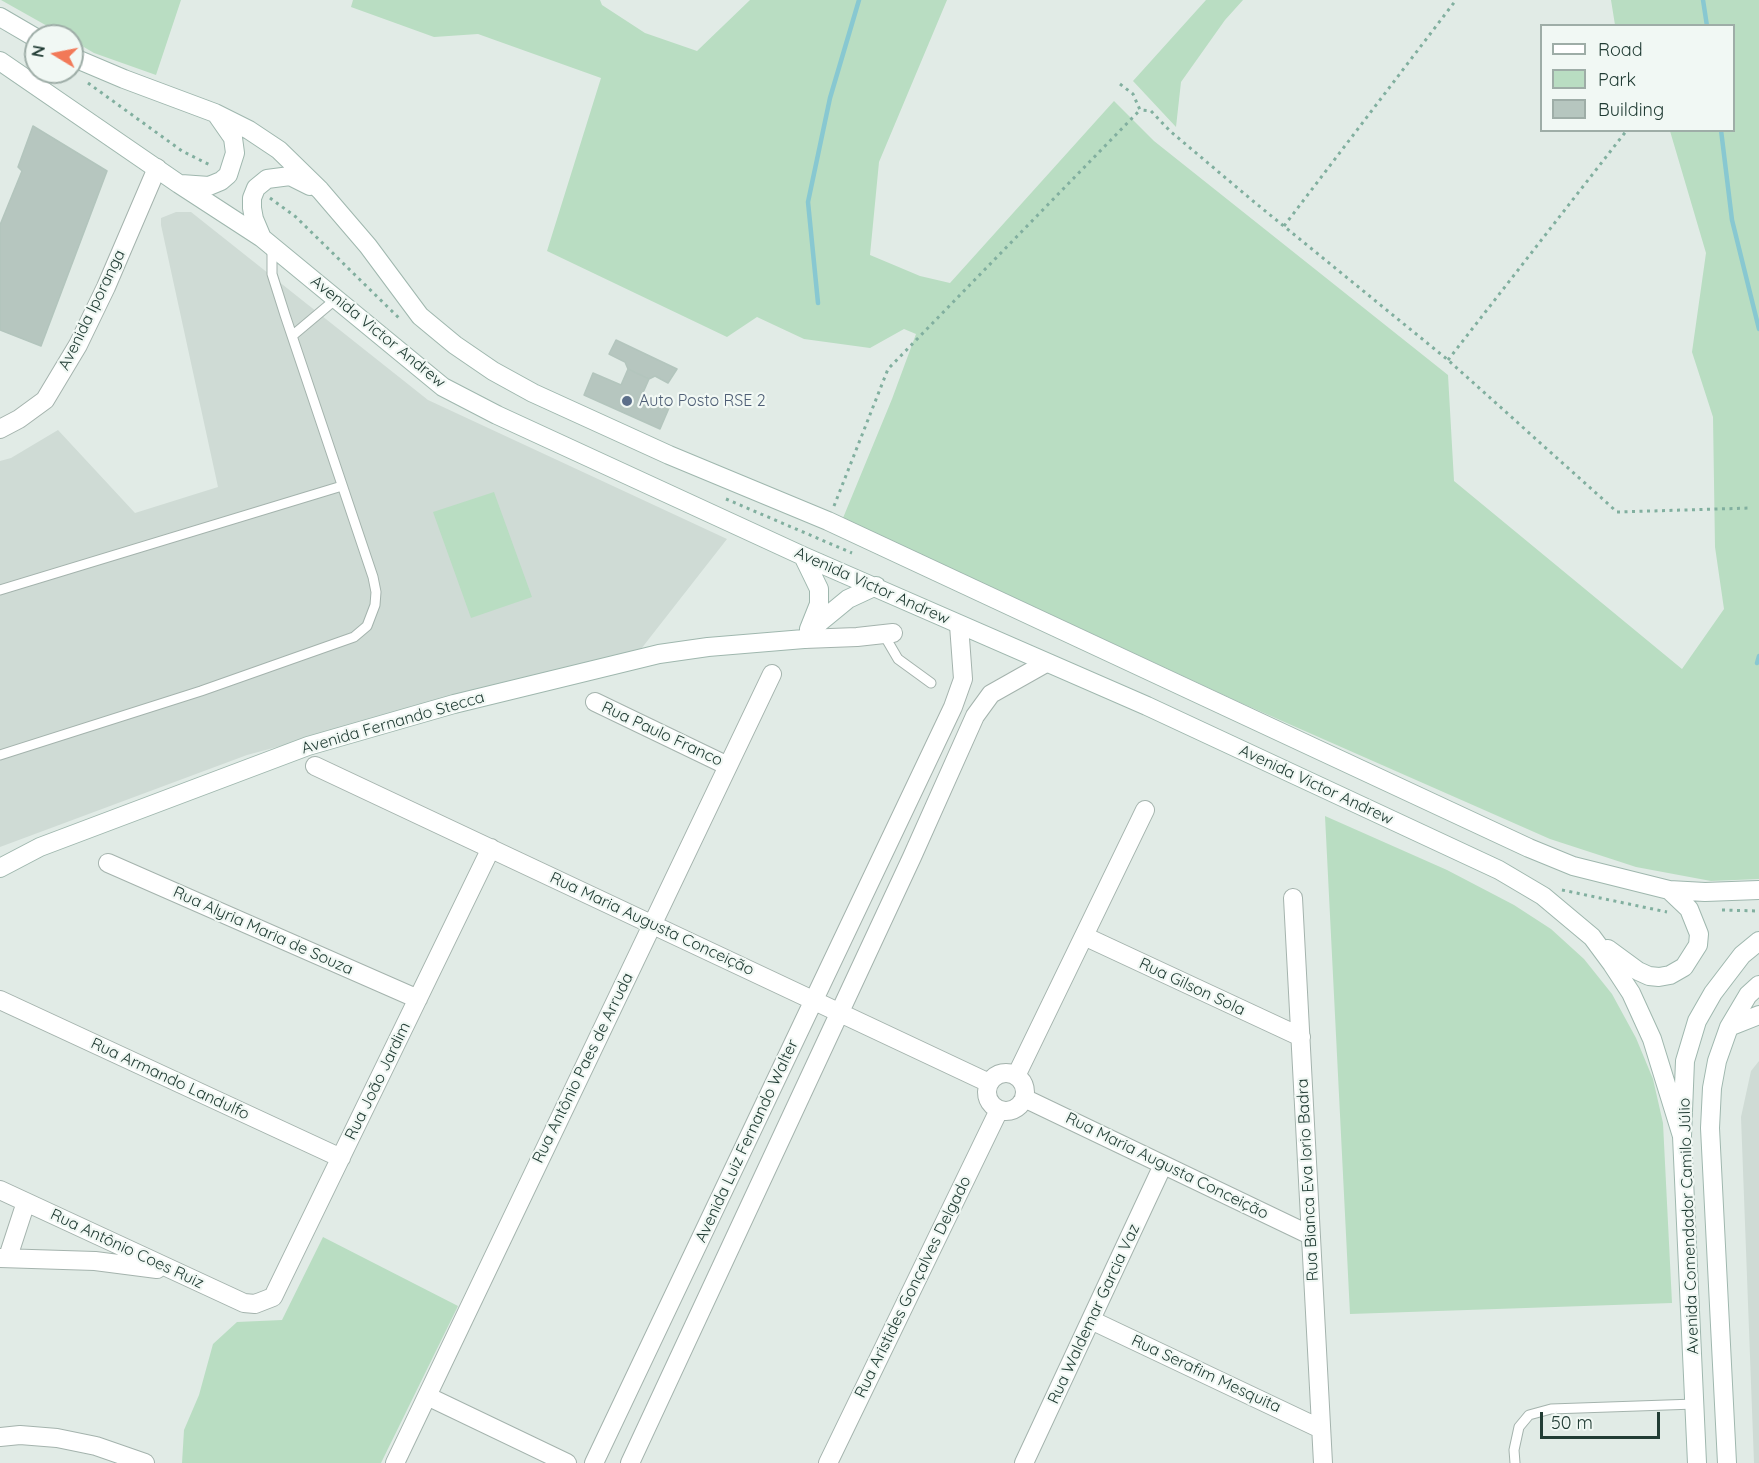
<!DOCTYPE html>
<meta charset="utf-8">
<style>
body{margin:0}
#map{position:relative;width:1759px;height:1463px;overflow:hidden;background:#e1ebe6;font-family:Quicksand,sans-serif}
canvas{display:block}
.legend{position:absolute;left:1540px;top:24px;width:195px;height:108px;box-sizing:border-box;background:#f1f8f4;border:2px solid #9eada7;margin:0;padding:8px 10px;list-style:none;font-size:18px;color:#213c34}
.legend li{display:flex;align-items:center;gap:12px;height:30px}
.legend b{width:30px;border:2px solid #9eada7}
.north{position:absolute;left:24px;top:24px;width:60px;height:60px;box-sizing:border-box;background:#f1f8f4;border:2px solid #9eada7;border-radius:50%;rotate:280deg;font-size:16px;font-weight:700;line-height:24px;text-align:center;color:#213c34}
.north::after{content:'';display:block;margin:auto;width:21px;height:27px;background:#f27958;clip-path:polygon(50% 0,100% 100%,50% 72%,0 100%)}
.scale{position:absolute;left:1540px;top:1412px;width:120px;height:27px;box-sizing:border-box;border:3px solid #213c34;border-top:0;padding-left:8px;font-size:18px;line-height:21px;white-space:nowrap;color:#213c34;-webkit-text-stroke:4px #f1f8f4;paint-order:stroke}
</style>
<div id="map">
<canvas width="1759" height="1463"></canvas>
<ul class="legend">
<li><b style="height:8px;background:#fff"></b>Road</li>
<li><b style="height:16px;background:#b9ddc2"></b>Park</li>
<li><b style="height:16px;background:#b6c6bf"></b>Building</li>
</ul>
<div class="north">N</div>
<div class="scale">50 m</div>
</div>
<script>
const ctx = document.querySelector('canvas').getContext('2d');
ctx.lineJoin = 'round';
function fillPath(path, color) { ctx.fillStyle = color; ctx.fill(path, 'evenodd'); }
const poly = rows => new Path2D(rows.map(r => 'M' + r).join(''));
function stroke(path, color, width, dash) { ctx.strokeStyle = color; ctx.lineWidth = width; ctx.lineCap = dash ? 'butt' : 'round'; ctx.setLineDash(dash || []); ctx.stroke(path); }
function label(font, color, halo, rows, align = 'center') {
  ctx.font = font + ' Quicksand,sans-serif'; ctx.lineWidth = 4.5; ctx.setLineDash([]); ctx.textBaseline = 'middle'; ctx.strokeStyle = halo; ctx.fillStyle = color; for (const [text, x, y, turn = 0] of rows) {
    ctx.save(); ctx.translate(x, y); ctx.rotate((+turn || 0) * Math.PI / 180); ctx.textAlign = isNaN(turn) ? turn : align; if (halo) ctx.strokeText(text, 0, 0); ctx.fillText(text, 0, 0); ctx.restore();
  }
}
fillPath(poly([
 [176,212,191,212,428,400,727,539,641,649,247,755,0,847,0,461,11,458,58,430,135,513,218,487,161,225,161,218],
 [1759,1061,1759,1463,1754,1463,1741,1117,1751,1071]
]), '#cfdbd5');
fillPath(poly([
 [1,0,181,0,156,75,94,53,72,40,72,36,65,36],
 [353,0,600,0,602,5,645,33,697,51,750,0,947,0,879,162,870,255,920,276,950,283,1114,101,1154,141,1448,375,1454,481,1682,669,1724,609,1715,547,1713,417,1692,352,1706,253,1670,131,1734,130,1734,26,1615,25,1611,0,1759,0,1759,879,1711,881,1636,867,1550,839,1239,702,843,518,892,399,916,334,904,329,870,348,804,339,757,317,727,337,547,251,601,78,478,34,434,37,351,7],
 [1206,0,1243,0,1225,20,1181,82,1176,127,1133,81],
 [494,492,532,597,471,618,433,512],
 [1325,816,1447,870,1514,905,1551,929,1584,959,1612,994,1636,1038,1653,1079,1663,1123,1672,1303,1350,1314],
 [323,1237,458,1306,381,1463,182,1463,184,1430,199,1395,213,1344,237,1322,282,1320]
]), '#b9ddc2');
stroke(poly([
 [1703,0,1707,26],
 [1721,130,1732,220,1759,329],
 [818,303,808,202,830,98,859,0],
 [1757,663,1759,656]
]), '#88c8d1', 4.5);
const building = poly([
 [33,126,107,171,41,346,0,330,0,225,22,171,18,167,33,126],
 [616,340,677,369,668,383,655,376,649,379,628,369,625,362,609,354,616,340],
 [628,369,649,379,642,395,669,408,660,429,584,395,593,373,621,385,628,369]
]);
fillPath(building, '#b6c6bf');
stroke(building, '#b3c5bd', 1.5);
const lane = poly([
 [292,336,336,299],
 [0,590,342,486],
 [884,635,898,659,931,683],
 [0,755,201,691,354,637,367,626,375,605,376,592,373,577,285,315,272,274,272,248],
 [1515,1463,1514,1450,1519,1427,1529,1415,1551,1409,1695,1404]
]);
const street = poly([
 [0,429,19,419,45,400,78,345,106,287,157,168],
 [804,639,857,637,893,633],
 [595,702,728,766],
 [315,766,989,1083],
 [108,863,418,999],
 [1293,898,1323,1463],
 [1084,936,1301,1037],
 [0,1000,341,1158],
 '987 1092a19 19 0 1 1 38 0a19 19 0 1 1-38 0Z',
 [1016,1076,1145,810],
 [1024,1098,1310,1235],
 [0,1190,244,1303,255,1304,273,1297,491,848],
 [8,1257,26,1202],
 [0,1258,95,1261,157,1269],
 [1091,1320,1321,1429],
 [427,1396,567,1463],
 [0,1437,20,1435,57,1438,96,1446,145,1463],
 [395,1463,772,674],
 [594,1463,953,707,963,679,959,625],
 [630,1463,912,857,975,716,991,694,1046,663],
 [828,1463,999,1110],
 [1024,1463,1163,1165]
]);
const secondary = poly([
 [0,17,36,38],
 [72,57,124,79,215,113,249,130,279,150,320,190,368,246,420,316,455,345,493,371,533,393,669,455,828,521,1529,848,1573,866,1669,890,1705,892,1759,890],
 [0,61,179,184,262,238,443,387,497,415,803,556,1147,706,1499,870,1543,896,1592,937,1612,964,1631,993,1652,1039,1682,1136],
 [181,184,209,186,221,181,228,175,235,153,233,138,217,115],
 [262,238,254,219,252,208,252,198,256,188,267,179,290,176,310,186],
 [803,556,819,589,819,604,809,629],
 [0,868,40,847,308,746,454,704,659,654,708,647,804,639,820,622,848,599,876,586],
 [1608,949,1638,971,1649,976,1659,977,1670,975,1684,967,1698,945,1699,934,1689,909,1669,890],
 [1729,1027,1759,1015],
 [1697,1463,1682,1136,1685,1061,1697,1021,1713,993,1742,955,1759,941],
 [1727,1463,1710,1128,1712,1088,1717,1061,1729,1027,1748,995,1759,985]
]);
stroke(lane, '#a4b3ad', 11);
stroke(street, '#a4b3ad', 20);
stroke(secondary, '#9fb7ae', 20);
stroke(poly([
 [88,83,182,151,212,166],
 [1120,84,1133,94,1140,110,1151,111,1170,131,1253,201,1448,360,1617,512,1751,508],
 [270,198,296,217,401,320],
 [1284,226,1456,0],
 [1448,360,1627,130],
 [726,499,852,553],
 [834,506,888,369,1140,110],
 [1562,890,1667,912],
 [1722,910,1759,911]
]), '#81af9f', 3, [3, 4.5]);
stroke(lane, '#fff', 9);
stroke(street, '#fff', 18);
stroke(secondary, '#fff', 18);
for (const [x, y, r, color] of [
 [627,401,6,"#5c6f8a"]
]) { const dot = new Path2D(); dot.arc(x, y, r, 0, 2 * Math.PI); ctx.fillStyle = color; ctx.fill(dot); stroke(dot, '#f1f8f4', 2); }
label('16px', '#213c34', '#f1f8f4', [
 ["Avenida Iporanga",92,310,-64],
 ["Avenida Victor Andrew",378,332,39],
 ["Avenida Victor Andrew",872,586,24],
 ["Avenida Fernando Stecca",393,723,-16],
 ["Rua Paulo Franco",662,734,25],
 ["Avenida Victor Andrew",1316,785,25],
 ["Rua Maria Augusta Conceição",652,924,25],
 ["Rua Alyria Maria de Souza",263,931,24],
 ["Rua Gilson Sola",1192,987,25],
 ["Rua Antônio Paes de Arruda",583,1068,-64],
 ["Rua Armando Landulfo",170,1079,25],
 ["Rua João Jardim",378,1081,-64],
 ["Avenida Luiz Fernando Walter",747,1141,-65],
 ["Rua Maria Augusta Conceição",1167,1166,26],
 ["Rua Bianca Eva Iorio Badra",1308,1180,-93],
 ["Avenida Comendador Camilo Júlio",1689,1226,-92],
 ["Rua Antônio Coes Ruiz",127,1249,25],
 ["Rua Aristides Gonçalves Delgado",913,1287,-64],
 ["Rua Waldemar Garcia Vaz",1094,1314,-65],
 ["Rua Serafim Mesquita",1206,1374,25]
]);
label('16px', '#4e5e75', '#f1f8f4', [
 ["Auto Posto RSE 2",639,401]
], 'left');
</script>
